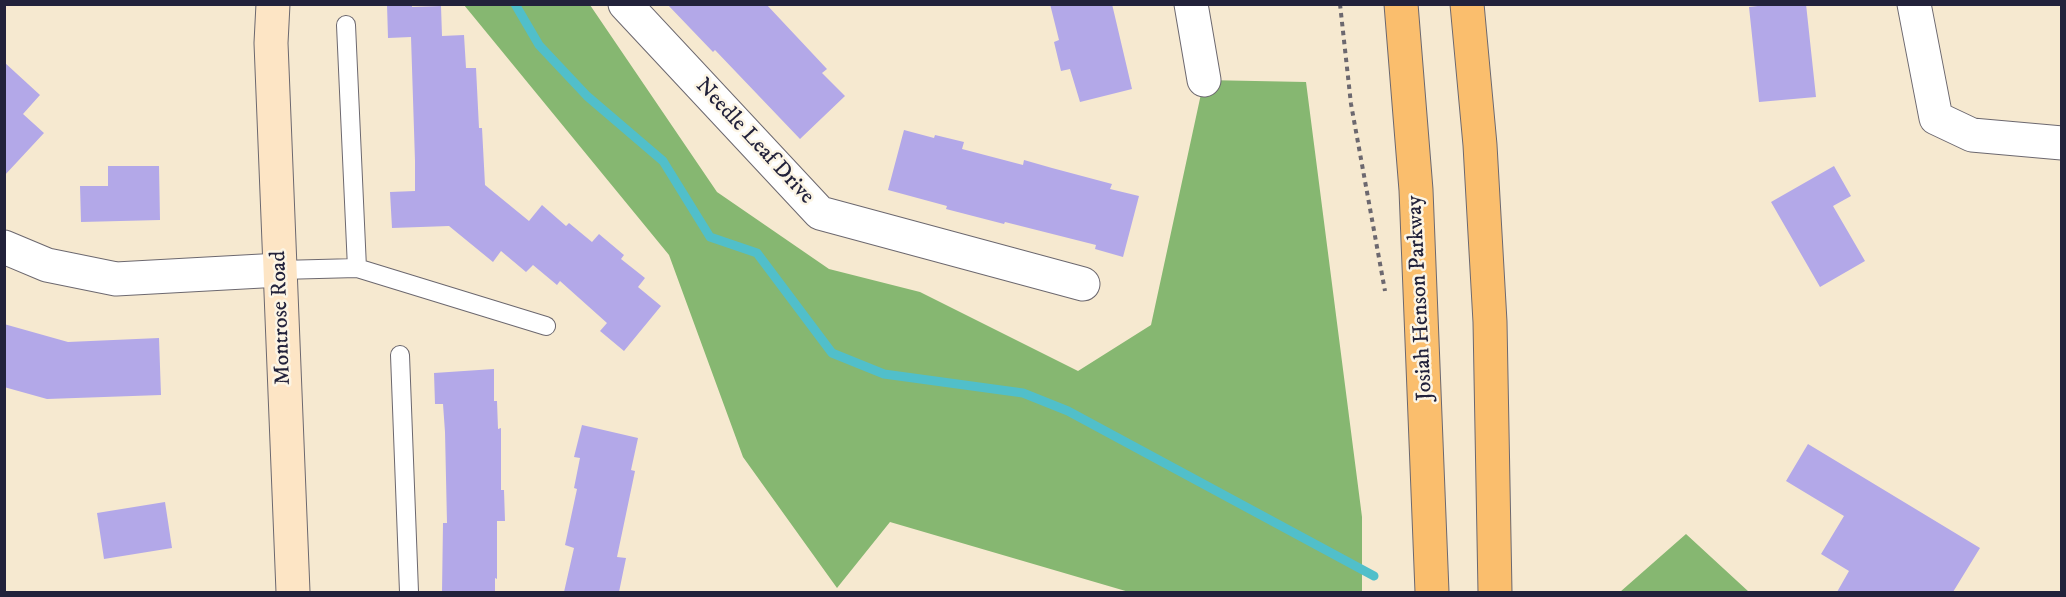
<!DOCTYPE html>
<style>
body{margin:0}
#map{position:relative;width:2066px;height:597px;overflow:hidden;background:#f6e9d0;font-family:"IM FELL DW Pica",serif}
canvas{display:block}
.frame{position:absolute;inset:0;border:6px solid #22223b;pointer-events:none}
</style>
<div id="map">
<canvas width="2066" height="597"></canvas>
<div class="frame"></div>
</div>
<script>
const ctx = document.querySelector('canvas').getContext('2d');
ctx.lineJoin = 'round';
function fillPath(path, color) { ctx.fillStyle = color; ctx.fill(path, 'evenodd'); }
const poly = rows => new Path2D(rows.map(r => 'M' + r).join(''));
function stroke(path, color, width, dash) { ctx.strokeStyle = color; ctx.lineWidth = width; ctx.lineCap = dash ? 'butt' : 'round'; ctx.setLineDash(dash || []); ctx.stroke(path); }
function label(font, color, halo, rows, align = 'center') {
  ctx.font = font + ' "IM FELL DW Pica",serif'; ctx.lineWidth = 5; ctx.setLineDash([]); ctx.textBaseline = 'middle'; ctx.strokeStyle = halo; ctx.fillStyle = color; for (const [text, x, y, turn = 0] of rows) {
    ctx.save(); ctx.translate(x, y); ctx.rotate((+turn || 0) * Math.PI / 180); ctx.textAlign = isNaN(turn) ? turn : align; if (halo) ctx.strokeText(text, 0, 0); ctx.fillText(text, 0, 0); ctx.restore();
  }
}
fillPath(poly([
 [464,5,590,5,717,192,829,269,920,292,1078,371,1151,325,1204,80,1306,82,1362,517,1362,592,1129,592,890,522,837,588,743,457,669,255],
 [1686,534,1749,592,1620,592]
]), '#86b771');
stroke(poly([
 [515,4,539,45,587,96,663,161,710,237,757,253,832,353,884,374,1023,393,1068,411,1374,576]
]), '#51bfca', 9);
fillPath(poly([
 [387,4,412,4,412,7,441,6,442,36,464,35,466,68,476,68,479,128,482,128,485,185,529,221,542,205,566,226,569,223,592,242,599,234,624,255,621,259,645,278,638,287,661,306,624,351,600,331,607,323,560,281,557,285,533,265,526,272,501,251,493,262,449,226,392,228,390,192,415,191,415,161,411,37,388,38],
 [667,4,766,4,827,69,822,73,845,96,800,139,715,50,713,52],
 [1050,4,1112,4,1132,89,1080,102,1070,69,1061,71,1054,42,1059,40],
 [1775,4,1806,4,1816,97,1759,102,1749,7],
 [4,62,40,95,23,114,44,133,4,176],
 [904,130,934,138,935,135,964,142,962,149,1023,165,1024,160,1052,168,1112,184,1110,189,1139,196,1123,257,1095,249,1096,245,1005,222,1004,224,946,209,947,206,888,190],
 [108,166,159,166,160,220,81,222,80,186,108,186],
 [1834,166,1851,196,1833,206,1865,261,1820,287,1771,202],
 [4,324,68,342,159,338,161,395,47,399,4,387],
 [494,369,494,401,497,401,498,429,501,428,501,490,504,490,505,521,497,521,497,579,495,578,495,592,442,592,443,523,447,523,445,432,443,404,435,404,434,373],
 [582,425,638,438,631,470,635,471,617,557,626,558,619,592,564,592,574,548,565,545,577,489,574,488,580,458,574,457],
 [1808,444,1980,548,1953,592,1837,592,1849,571,1821,554,1844,516,1786,481],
 [165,502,172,548,104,559,97,513]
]), '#b3a8e8');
const lane = poly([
 [346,25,357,268],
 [280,270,357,268,546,326],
 [400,355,409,592]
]);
const street = poly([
 [625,4,820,213,1083,284],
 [1191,4,1204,80],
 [1914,4,1936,118,1972,135,2062,143],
 [4,247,47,265,116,279,280,270]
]);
const secondary = poly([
 [273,4,271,43,293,592]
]);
const primary = poly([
 [1401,4,1416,190,1432,592],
 [1467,4,1480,145,1490,322,1495,592]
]);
stroke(lane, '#6c686f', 20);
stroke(street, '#6c686f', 35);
stroke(secondary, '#6c686f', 35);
stroke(primary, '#6c686f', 35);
stroke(poly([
 [1340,4,1351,104,1385,291]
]), '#6c686f', 4, [4.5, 4.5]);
stroke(lane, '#fff', 18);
stroke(street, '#fff', 33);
stroke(secondary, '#fde5c5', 33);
stroke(primary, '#fabe6d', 33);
label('22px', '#22223b', '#fcf5e5', [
 ["Needle Leaf Drive",754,142,47],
 ["Josiah Henson Parkway",1421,298,-93],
 ["Montrose Road",282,318,-92]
]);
</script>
